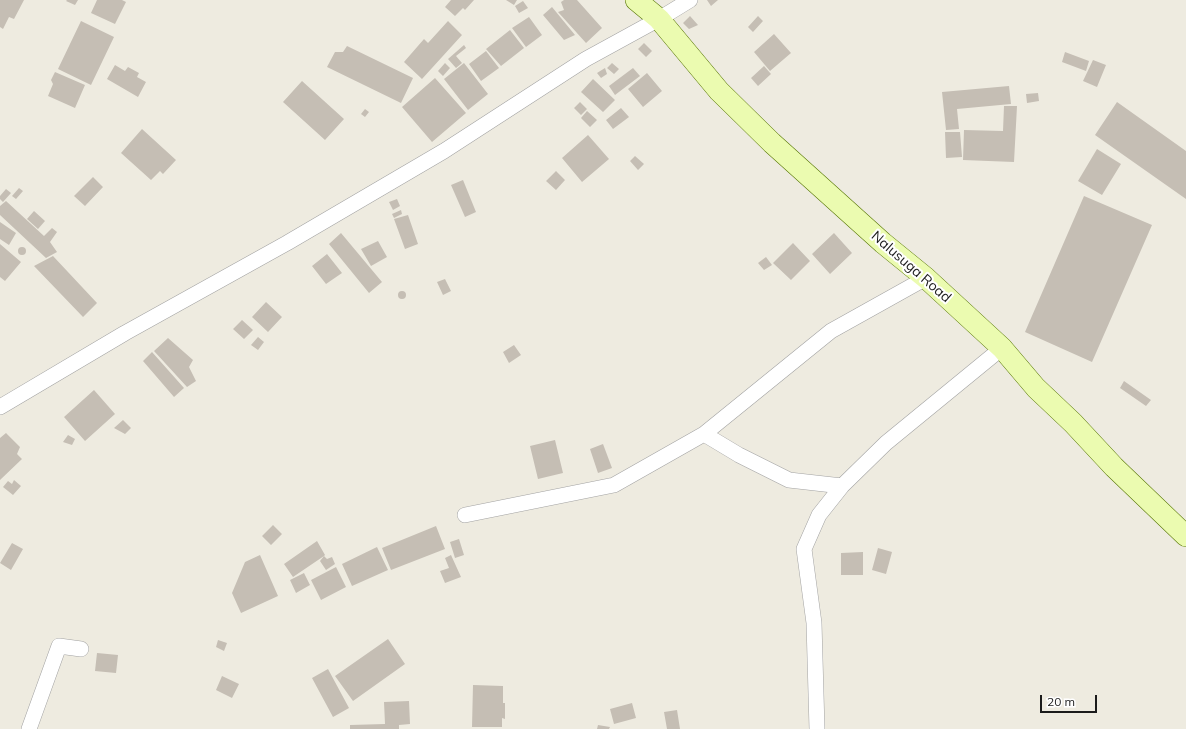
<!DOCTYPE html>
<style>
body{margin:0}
#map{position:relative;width:1186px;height:729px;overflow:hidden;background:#eeebe0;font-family:Mulish,sans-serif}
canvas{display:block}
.scale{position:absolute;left:1040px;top:695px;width:57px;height:18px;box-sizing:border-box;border:2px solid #1b1b1b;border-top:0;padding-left:5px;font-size:12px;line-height:14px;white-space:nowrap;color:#1b1b1b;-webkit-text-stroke:3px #fff;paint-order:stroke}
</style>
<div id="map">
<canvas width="1186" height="729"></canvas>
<div class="scale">20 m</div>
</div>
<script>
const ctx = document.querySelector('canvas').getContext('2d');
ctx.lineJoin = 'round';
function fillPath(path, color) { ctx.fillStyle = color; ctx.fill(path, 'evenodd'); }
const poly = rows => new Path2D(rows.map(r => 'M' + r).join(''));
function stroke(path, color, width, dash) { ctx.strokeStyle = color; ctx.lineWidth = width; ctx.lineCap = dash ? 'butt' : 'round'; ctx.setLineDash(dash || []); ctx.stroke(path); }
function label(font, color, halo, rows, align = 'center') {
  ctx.font = font + ' Mulish,sans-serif'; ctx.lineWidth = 4; ctx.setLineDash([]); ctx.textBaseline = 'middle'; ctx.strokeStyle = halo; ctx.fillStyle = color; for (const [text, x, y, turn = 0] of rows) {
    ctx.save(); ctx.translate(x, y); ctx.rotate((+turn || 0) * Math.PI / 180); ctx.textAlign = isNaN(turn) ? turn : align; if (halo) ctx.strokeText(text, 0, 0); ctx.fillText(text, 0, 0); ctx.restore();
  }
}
fillPath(poly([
 [0,0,24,0,14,19,9,17,3,29,0,27],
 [67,0,78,0,75,5,66,1],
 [97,0,122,0,126,2,115,24,91,13],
 [451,0,474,0,465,10,463,8,455,16,445,7],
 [506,0,517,0,514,5],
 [564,0,577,0,602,28,586,43,558,12,564,10,561,2],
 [707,0,718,0,711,6],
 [523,1,528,8,519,13,515,6],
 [552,7,575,35,564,40,543,15],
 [690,16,698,25,689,29,683,23],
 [758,16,763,21,753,32,748,27],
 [529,17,542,35,526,47,512,28],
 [81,21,114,37,91,85,58,69],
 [448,21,462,35,422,79,404,62,424,39,428,43],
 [510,30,524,48,501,66,486,49],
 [774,34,791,53,770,71,754,52],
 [644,43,652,51,646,57,638,49],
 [464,45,466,48,456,56,462,63,456,68,448,59],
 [347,46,413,78,401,103,327,67,335,52,343,52],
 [486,51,499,68,481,81,469,64],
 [1065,52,1089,61,1086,71,1062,62],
 [1093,60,1106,65,1097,87,1083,81],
 [445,63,450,68,443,76,438,71],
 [464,63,488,94,468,110,444,79],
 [612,63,619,69,614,74,607,68],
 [115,65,125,71,128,67,139,73,137,77,146,82,138,97,107,79],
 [764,66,771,74,758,86,751,78],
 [605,68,607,74,601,78,597,73],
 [633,68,640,76,615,95,609,86],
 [55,72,85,85,75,108,48,96,53,84,51,80],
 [647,73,662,91,643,107,628,89],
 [435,78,466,113,432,142,402,107],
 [593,79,615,100,603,112,581,92],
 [302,81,344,119,325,140,283,102],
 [1009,86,1011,104,957,109,959,129,946,130,942,92],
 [1038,93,1039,101,1027,103,1026,94],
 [580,102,587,109,581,115,574,108],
 [1117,102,1186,151,1186,199,1095,135],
 [1004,106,1017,106,1014,162,963,160,964,130,1003,131],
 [621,108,629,117,613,129,606,120],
 [365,109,369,112,365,117,361,114],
 [587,111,597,120,590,127,581,118],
 [142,129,176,160,163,174,160,171,151,180,121,153],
 [945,132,960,132,962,157,946,158],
 [588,135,609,159,582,182,562,158],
 [1097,149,1121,164,1102,195,1078,181],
 [635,156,644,164,638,170,630,161],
 [556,171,565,180,556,190,546,181],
 [93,177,103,187,85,206,74,196],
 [463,180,476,212,465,217,451,185],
 [19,188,23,191,16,199,12,196],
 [6,189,11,193,3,202,0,199,0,196],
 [1084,196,1152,225,1092,362,1025,332],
 [397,199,400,206,393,210,389,202],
 [6,201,44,236,52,228,57,232,50,242,57,252,46,258,0,215,0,206],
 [401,210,402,214,394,218,392,214],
 [34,211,45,221,38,229,27,219],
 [408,215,418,244,405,249,394,219],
 [0,222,16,233,9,245,0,239],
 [341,233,382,282,369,293,329,244],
 [834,233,852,253,830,274,812,254],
 [378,241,387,257,371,266,361,249],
 [793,243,810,261,791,280,773,263],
 [0,244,21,262,5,281,0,277],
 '18 251a4 4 0 1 1 8 0a4 4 0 1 1-8 0Z',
 [327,254,342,273,326,284,312,266],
 [53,256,97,303,83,317,34,266],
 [766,257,772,265,764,270,758,263],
 [445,279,451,291,443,295,437,282],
 '398 295a4 4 0 1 1 8 0a4 4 0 1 1-8 0Z',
 [266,302,282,317,268,332,252,317],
 [242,320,253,330,244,339,233,329],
 [258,337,264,342,258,350,251,345],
 [168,338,193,360,189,367,196,381,187,387,154,351],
 [514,345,521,355,509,363,503,352],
 [152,352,184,388,174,397,143,361],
 [1124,381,1151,400,1146,406,1120,388],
 [94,390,115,414,85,441,64,417],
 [123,420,131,428,125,434,114,428],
 [6,433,20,447,17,454,22,459,0,480,0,438],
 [68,435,75,439,72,445,63,442],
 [555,440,563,473,538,479,530,446],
 [603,444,612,468,598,473,590,449],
 [14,480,21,486,13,495,3,487,8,481,12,484],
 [273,525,282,534,271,545,262,536],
 [436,526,445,549,391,570,382,548],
 [459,539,464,555,455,558,450,542],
 [317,541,325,555,324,556,327,559,332,557,335,564,326,570,320,561,324,556,293,577,284,564],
 [12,543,23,549,11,570,0,563],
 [377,547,388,570,352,586,342,564],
 [878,548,892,552,886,574,872,570],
 [863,552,863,575,841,575,841,553],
 [260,555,278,596,241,613,232,593,245,562],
 [451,555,461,577,445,583,440,571,449,568,445,558],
 [336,567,346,587,321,600,311,580],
 [304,573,310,585,296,593,290,580],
 [388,639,405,664,353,701,335,676],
 [218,640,227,643,224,651,216,647],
 [97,653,118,655,116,673,95,671],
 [328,669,349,708,333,717,312,678],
 [222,676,239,684,232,698,216,690],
 [473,685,503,686,503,703,505,703,505,719,502,718,502,727,472,727],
 [409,701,410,724,399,725,399,729,350,729,350,725,385,724,384,702],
 [632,703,636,718,614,724,610,709],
 [677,710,680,729,667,729,664,712],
 [598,725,610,727,609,729,597,729]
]), '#c5beb4');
const street = poly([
 [0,407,125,333,287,243,444,151,586,59,659,19,690,0],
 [704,434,831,331,926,278],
 [465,515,614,485,704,434,739,455,789,480,842,486],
 [29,729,59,646,81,649],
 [817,729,814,623,804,549,819,515,842,486,886,443,1002,348]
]);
const secondary = poly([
 [636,0,659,19,719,91,772,143,883,243,926,278,1002,348,1036,388,1073,423,1114,467,1186,536]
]);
stroke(street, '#a2a2a2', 16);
stroke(secondary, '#557401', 22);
stroke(street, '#fff', 15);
stroke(secondary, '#ebfbb0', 21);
label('14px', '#1b1b1b', '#fff', [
 ["Nalusuga Road",911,267,41]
]);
</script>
